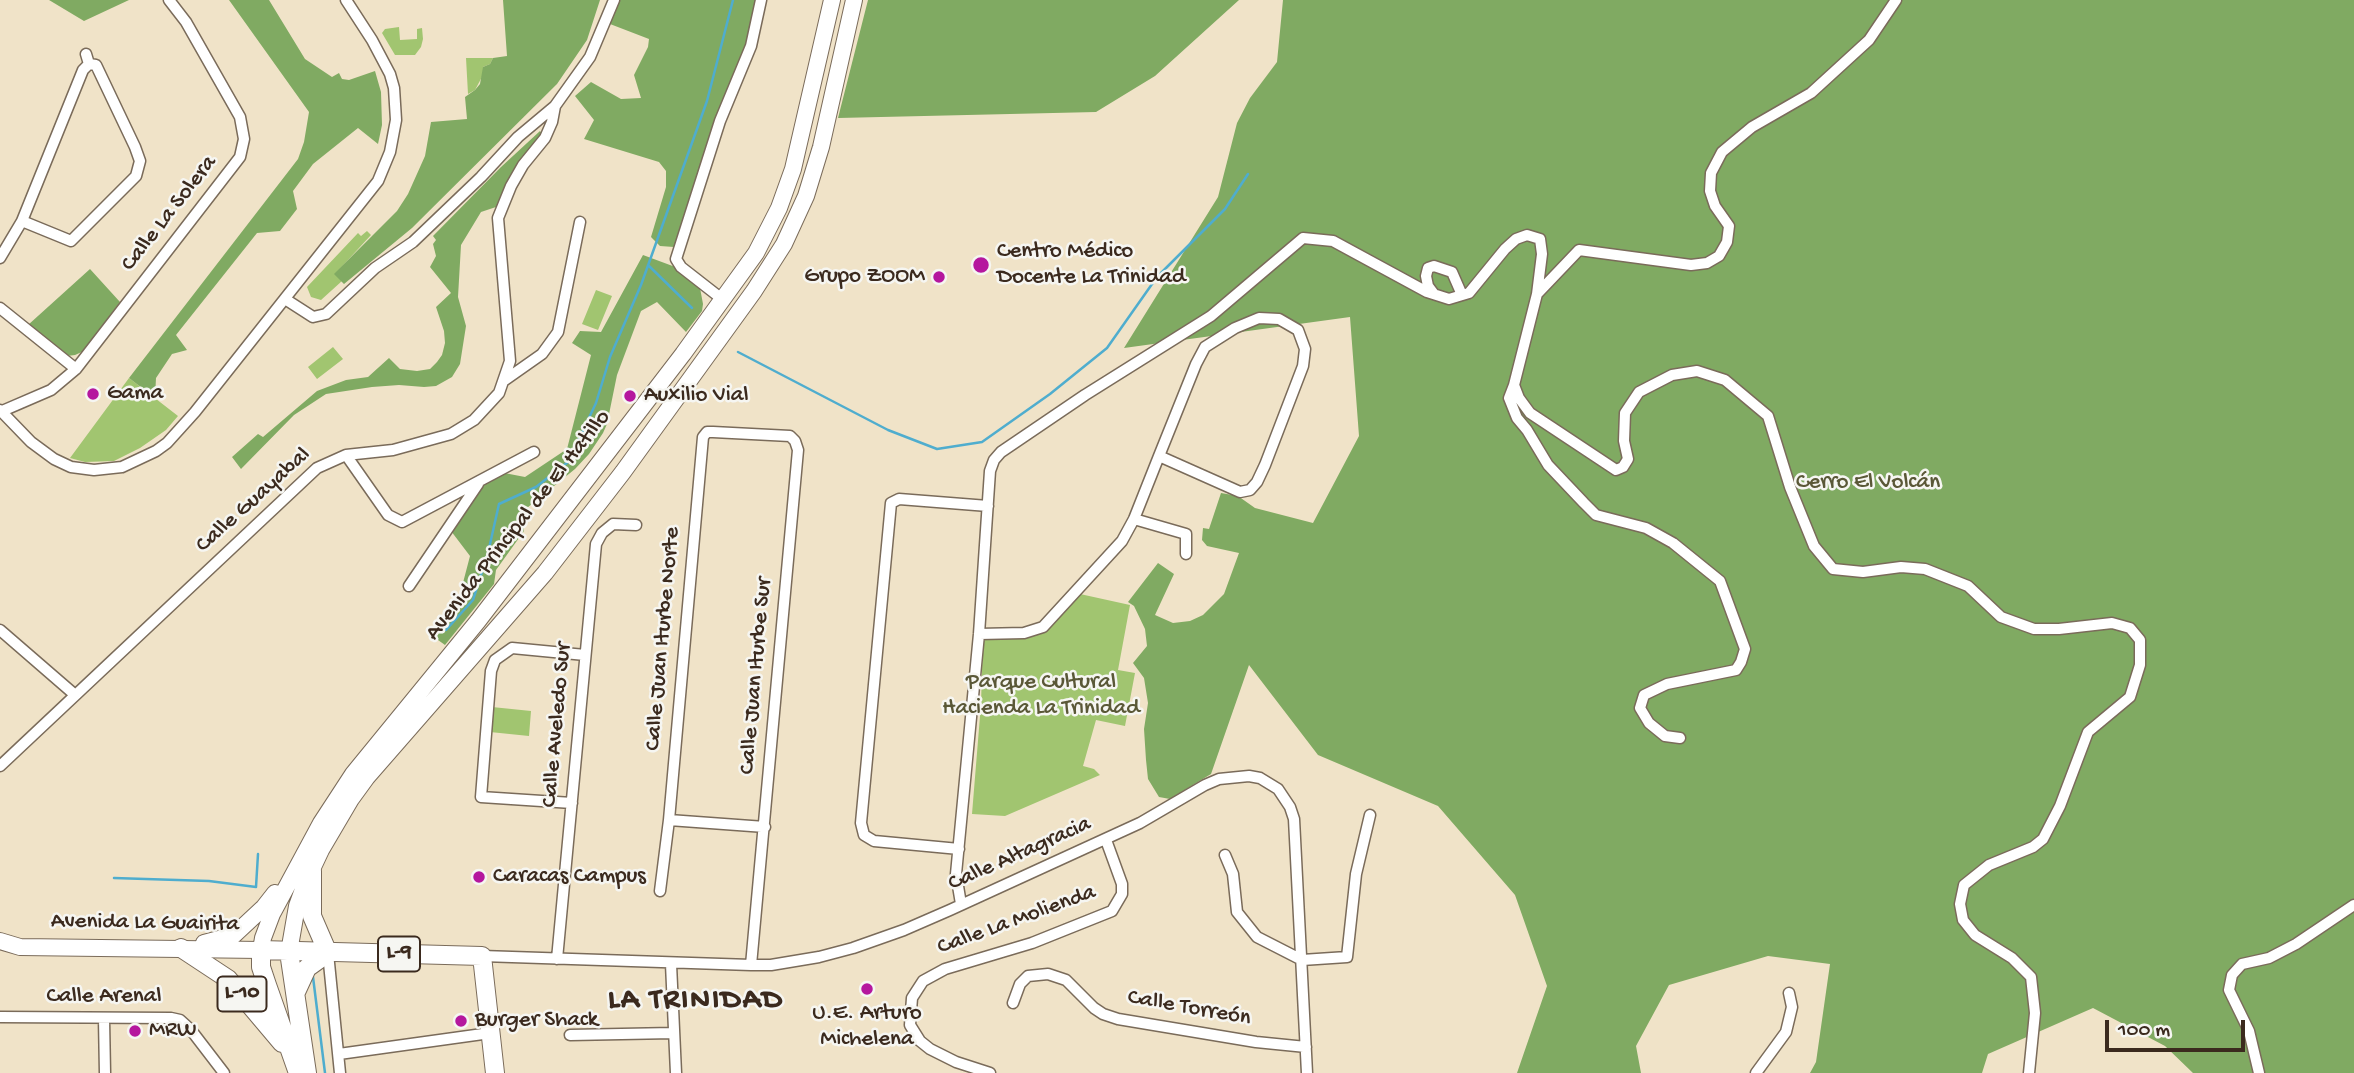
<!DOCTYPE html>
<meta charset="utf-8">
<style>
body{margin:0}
#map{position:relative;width:2354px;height:1073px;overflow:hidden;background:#f0e3c8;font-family:"Gochi Hand",sans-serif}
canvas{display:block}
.scale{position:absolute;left:2105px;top:1020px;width:140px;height:32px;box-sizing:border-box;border:4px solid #3b2a1e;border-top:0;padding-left:9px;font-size:21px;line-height:24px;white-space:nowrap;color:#3b2a1e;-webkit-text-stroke:5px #f6f6f2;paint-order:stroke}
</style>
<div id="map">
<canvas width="2354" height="1073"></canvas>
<div class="scale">100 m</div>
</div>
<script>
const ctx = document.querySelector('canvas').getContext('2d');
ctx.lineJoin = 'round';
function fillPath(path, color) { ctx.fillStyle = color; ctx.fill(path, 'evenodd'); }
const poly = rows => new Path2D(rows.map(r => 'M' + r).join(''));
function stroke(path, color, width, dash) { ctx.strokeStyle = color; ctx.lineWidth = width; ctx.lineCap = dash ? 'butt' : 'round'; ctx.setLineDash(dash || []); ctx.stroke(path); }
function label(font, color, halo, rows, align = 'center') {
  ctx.font = font + ' "Gochi Hand",sans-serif'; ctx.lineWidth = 5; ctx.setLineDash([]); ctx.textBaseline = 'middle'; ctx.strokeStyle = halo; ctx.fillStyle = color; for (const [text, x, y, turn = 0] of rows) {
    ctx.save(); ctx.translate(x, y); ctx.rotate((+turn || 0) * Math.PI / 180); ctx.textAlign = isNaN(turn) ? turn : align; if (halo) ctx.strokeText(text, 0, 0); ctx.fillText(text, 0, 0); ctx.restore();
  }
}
fillPath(poly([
 [399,27,400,40,417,39,417,29,422,28,423,39,421,47,415,55,395,55,382,33,385,29],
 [466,58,493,58,490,64,483,67,483,75,475,90,468,94],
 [367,231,371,235,335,274,342,281,321,300,311,297,307,287,358,233,361,236],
 [596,290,612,296,598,330,582,324],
 [333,347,343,359,317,379,308,367],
 [129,378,178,416,166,430,140,448,114,461,85,462,70,458],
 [1080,594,1130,605,1118,670,1135,673,1125,726,1096,720,1083,766,1094,769,1100,775,1005,816,972,814,981,704,983,636,1035,636],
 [492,707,531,711,529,736,490,732]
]), '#a1c570');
fillPath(poly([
 [49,0,129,0,84,21],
 [229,0,269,0,305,59,332,77,339,73,342,79,349,80,375,71,381,92,382,125,378,144,358,128,313,164,293,191,297,209,280,231,257,233,176,335,187,350,172,354,156,378,155,398,129,378,298,159,304,142,309,112],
 [503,0,600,0,587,40,557,84,412,228,344,284,334,274,397,211,408,194,425,156,431,122,467,119,465,97,475,90,480,84,483,67,490,64,493,58,507,56],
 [619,0,758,0,749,40,674,247,660,246,651,237,666,187,666,171,659,162,584,139,594,120,575,96,591,82,621,99,641,98,634,75,648,47,649,39,610,24],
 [868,0,1239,0,1155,76,1096,112,838,118],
 [1283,0,2354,0,2354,1073,2193,1073,2165,1046,2093,1008,1988,1054,1982,1073,1810,1073,1816,1062,1830,964,1768,956,1669,985,1636,1046,1641,1073,1517,1073,1547,986,1515,895,1438,806,1318,755,1249,665,1211,774,1170,799,1159,797,1148,779,1146,760,1144,729,1148,703,1144,678,1133,663,1147,646,1145,629,1134,606,1128,602,1158,563,1174,574,1155,615,1173,623,1190,621,1203,615,1224,594,1239,553,1207,546,1202,540,1203,528,1209,529,1221,493,1238,496,1255,508,1313,523,1359,436,1350,317,1124,348,1218,197,1237,123,1250,98,1277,62],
 [540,131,545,138,502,205,481,212,461,245,458,297,466,326,460,364,452,377,436,386,424,387,399,385,372,387,326,394,294,415,241,469,232,457,258,434,263,437,317,391,346,380,368,377,389,358,400,369,417,371,430,369,437,362,442,355,445,343,444,331,436,307,451,293,430,267,436,256,433,244,436,240,433,236,501,167],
 [643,255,678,268,700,288,703,304,702,311,686,332,657,302,641,311,617,375,607,424,603,433,589,454,575,469,522,512,524,531,496,570,494,584,445,645,431,635,459,598,470,556,451,531,494,471,525,477,567,449,591,355,572,343,580,331,601,332],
 [90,269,120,302,84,351,75,355,67,356,28,325]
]), '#80aa62');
stroke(poly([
 [648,265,692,308],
 [738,352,888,430,937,449,982,442,1050,394,1107,348,1157,277,1225,209,1248,174],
 [446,630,473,600,488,553,499,504,536,487,568,462,596,403,610,357,641,285,707,101,733,0],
 [114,878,209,881,256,887,258,854],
 [313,977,325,1073]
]), '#4fadce', 2.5);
const street = poly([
 [22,221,71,241,136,176,140,161,135,147,96,65,89,64,86,54],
 [0,258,22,221,83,70,89,64],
 [676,259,720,121,751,46,761,0],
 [676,259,681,267,722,299],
 [1434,294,1428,286,1426,276,1428,268,1434,266,1452,272,1462,295],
 [1537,294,1579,250,1691,265,1707,263,1719,256,1727,242,1729,226,1715,206,1710,191,1711,173,1722,152,1752,127,1811,93,1869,40,1896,0],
 [285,299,313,317,326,314,375,268,413,242,481,177,518,137,555,106,590,57,614,0],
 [0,308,76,369],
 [505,380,542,354,558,332,580,222],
 [1514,385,1509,398,1517,418,1527,430,1548,465,1584,503,1596,515,1646,528,1673,543,1720,581,1745,649,1741,662,1736,670,1667,684,1644,695,1640,708,1649,723,1665,736,1680,738],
 [0,410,31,442,54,459,71,467,94,470,122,467,156,451,167,443,195,412,378,181,390,152,396,120,394,88,390,74,372,40,346,0],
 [0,412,51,390,76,369,240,157,244,139,240,117,186,22,169,0],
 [346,455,388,515,402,522,534,452],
 [1134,519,1186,534,1186,554],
 [409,586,478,484],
 [0,630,74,694],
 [979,634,1024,633,1043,627,1122,541,1134,519,1159,456,1196,364,1205,347,1235,328,1259,318,1279,319,1298,330,1305,349,1303,366,1265,465,1257,482,1250,490,1240,492,1159,456],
 [0,766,317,468,346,455,393,450,451,434,474,420,499,393,510,361,498,218,511,186,523,165,545,138,552,122,555,106],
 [572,803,481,797,491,671,495,660,512,648,585,655],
 [669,820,765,827],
 [959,849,874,841,864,835,861,823,891,503,899,499,988,506],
 [1225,855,1233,874,1237,912,1257,937,1302,960,1347,957,1356,874,1370,815],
 [660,891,669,820,703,437,707,432,713,432,790,436,795,441,798,450,751,965],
 [961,904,956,874,979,634,990,471,994,460,1001,452,1085,395,1211,316,1303,238,1333,241,1427,292,1449,299,1469,293,1505,249,1516,239,1527,235,1540,239,1542,254,1537,294,1514,385,1519,398,1530,413,1616,470,1623,467,1628,459,1624,441,1625,413,1639,392,1672,375,1697,371,1725,380,1768,416,1790,487,1814,546,1833,569,1863,572,1901,567,1925,569,1968,586,2001,617,2034,629,2059,629,2112,623,2130,628,2140,640,2140,665,2130,697,2088,732,2060,806,2043,839,2033,847,1989,865,1964,885,1960,904,1963,920,1975,935,2012,958,2031,977,2035,1013,2029,1073],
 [328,953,340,1073],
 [482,956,751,965,771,965,819,957,853,948,904,930,950,910,1140,823,1205,785,1219,779,1249,776,1260,778,1278,789,1290,807,1294,819,1307,1073],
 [557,959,596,544,602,533,613,524,636,525],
 [671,964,676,1073],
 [1013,1003,1020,984,1028,976,1048,974,1066,980,1094,1008,1103,1014,1118,1019,1256,1042,1306,1047],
 [0,1017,171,1018,180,1020,191,1030,224,1073],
 [104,1019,105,1073],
 [570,1035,673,1033],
 [339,1054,490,1033],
 [990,1073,956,1062,930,1049,920,1041,910,1025,912,998,923,981,945,969,1032,943,1112,911,1122,894,1122,884,1106,840],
 [1756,1073,1786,1032,1792,1007,1789,993],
 [2259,1073,2249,1031,2229,990,2232,975,2242,964,2269,958,2296,944,2354,905]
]);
const secondary = poly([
 [0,941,20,947,261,950,263,938,272,914,321,823,353,774,478,621,683,354,756,253,779,208,793,169,832,0],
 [204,943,234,935,264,907,275,893],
 [289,952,297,906,305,884,321,850,351,799,367,777,545,573,623,472,754,291,784,244,806,196,821,147,854,0]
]);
const primary = poly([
 [312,871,312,916,328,953],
 [181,948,228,979,282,1043],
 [289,952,307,1073],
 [296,992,307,968,328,953],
 [298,1073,267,985,261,967,261,950,482,956,495,1073]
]);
stroke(street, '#7a6b5a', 13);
stroke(secondary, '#7a6b5a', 18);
stroke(primary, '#7a6b5a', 20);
stroke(street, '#fff', 10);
stroke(secondary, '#fff', 16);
stroke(primary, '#fff', 18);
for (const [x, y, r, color] of [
 [981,265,9,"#b5179e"],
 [939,277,7,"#b5179e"],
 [93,394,7,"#b5179e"],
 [630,396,7,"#b5179e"],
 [479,877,7,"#b5179e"],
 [867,989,7,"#b5179e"],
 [461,1021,7,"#b5179e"],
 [135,1031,7,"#b5179e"]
]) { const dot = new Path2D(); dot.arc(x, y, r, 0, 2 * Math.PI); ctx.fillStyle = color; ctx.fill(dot); stroke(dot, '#f6f6f2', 2.5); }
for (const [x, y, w] of [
 [399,954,42],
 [242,994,49]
]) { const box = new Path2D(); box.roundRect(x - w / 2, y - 17.5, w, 35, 5); ctx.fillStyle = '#f6f6f2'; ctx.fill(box); stroke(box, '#3b2a1e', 2); }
label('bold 21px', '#3b2a1e', null, [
 ["L-9",399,954],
 ["L-10",242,994]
]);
label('23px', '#3b2a1e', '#f6f6f2', [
 ["Calle La Solera",170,214,-52],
 ["Calle Guayabal",254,501,-42],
 ["Avenida Principal de El Hatillo",519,526,-52],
 ["Calle Juan Iturbe Norte",664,639,-85],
 ["Calle Juan Iturbe Sur",757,676,-85],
 ["Calle Aveledo Sur",558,725,-85],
 ["Calle Altagracia",1020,855,-24],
 ["Calle La Molienda",1017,921,-20],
 ["Avenida La Guairita",145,924,1],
 ["Calle Arenal",104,997],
 ["Calle Torreón",1189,1009,10]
]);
label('23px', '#3b2a1e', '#f6f6f2', [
 ["Centro Médico",997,252],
 ["Docente La Trinidad",997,278],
 ["Grupo ZOOM",925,277,"right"],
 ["Gama",107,394],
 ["Auxilio Vial",644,396],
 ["Caracas Campus",493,877],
 ["U.E. Arturo",867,1014,"center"],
 ["Michelena",867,1040,"center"],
 ["Burger Shack",475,1021],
 ["MRW",149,1031]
], 'left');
label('23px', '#5a5837', '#f6f6f2', [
 ["Cerro El Volcán",1868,483],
 ["Parque Cultural",1041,683],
 ["Hacienda La Trinidad",1041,709]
]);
ctx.letterSpacing = '2px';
label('bold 30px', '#3b2a1e', '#f6f6f2', [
 ["LA TRINIDAD",696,1002]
]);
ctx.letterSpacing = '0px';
</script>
